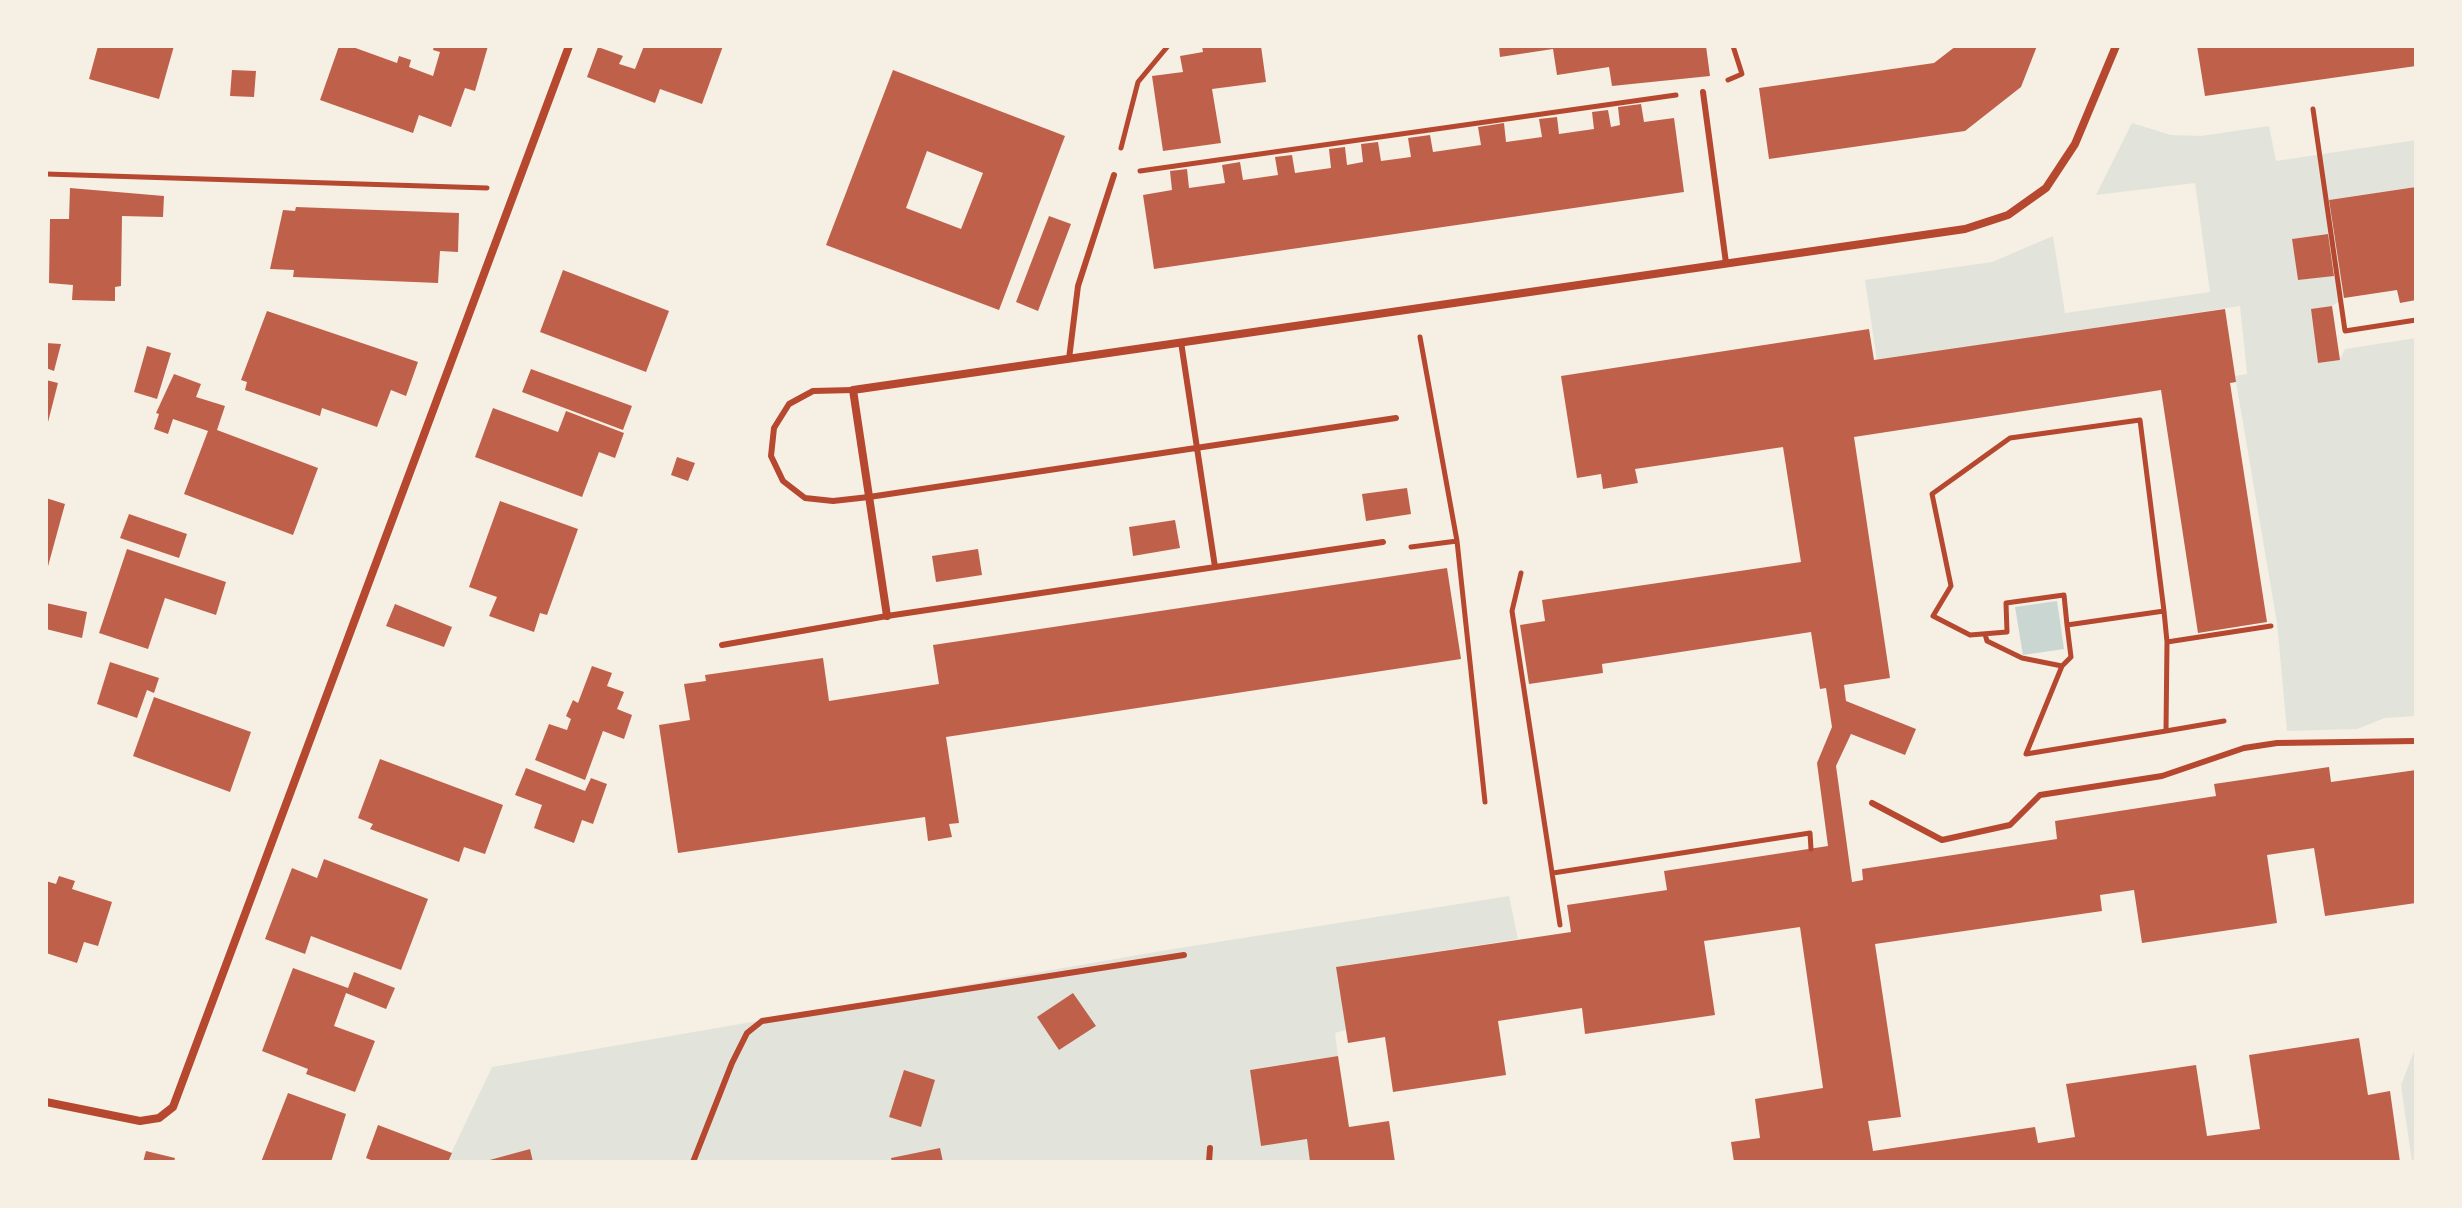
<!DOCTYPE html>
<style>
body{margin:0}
#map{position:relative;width:2462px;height:1208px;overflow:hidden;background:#f6efe4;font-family:"Noto Sans",sans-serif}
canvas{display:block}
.frame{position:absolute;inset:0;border:48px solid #f6efe4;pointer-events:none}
</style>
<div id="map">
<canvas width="2462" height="1208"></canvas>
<div class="frame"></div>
</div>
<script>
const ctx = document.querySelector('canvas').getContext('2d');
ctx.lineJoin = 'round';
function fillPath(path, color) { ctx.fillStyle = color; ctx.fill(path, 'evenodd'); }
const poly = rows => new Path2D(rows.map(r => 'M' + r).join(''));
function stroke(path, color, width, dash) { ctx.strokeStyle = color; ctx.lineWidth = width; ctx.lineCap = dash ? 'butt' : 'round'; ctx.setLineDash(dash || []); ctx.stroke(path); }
fillPath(poly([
 [2132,123,2171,135,2201,136,2269,126,2276,161,2416,140,2416,187,2329,200,2344,298,2332,306,2311,310,2319,363,2340,360,2345,349,2416,338,2416,716,2385,718,2357,729,2287,731,2277,623,2235,376,2247,374,2240,306,1877,361,1865,280,1992,262,2053,236,2065,313,2210,292,2195,183,2096,195],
 [2327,234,2334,275,2298,280,2292,239],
 [1509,896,1518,939,1337,967,1346,1030,1335,1033,1338,1056,1250,1070,1261,1145,1307,1139,1310,1162,447,1162,492,1067,1167,950],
 [2416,1046,2416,1162,2412,1162,2401,1085]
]), '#e2e4dc');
fillPath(poly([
 [2057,601,2064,649,2023,655,2015,607]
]), '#c9d6d2');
fillPath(poly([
 [98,46,174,46,159,99,89,79],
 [339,46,350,46,397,63,399,56,411,60,409,67,433,76,440,52,433,50,434,46,488,46,475,91,465,88,451,127,419,115,413,133,320,100],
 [644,46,723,46,702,104,660,89,655,103,587,77,598,47,623,56,619,64,635,69],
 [1202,46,1261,46,1266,82,1212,89,1221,143,1163,151,1152,76,1183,72,1180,56,1203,52],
 [1499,46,1706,46,1710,76,1612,86,1609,67,1557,75,1553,49,1500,57],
 [1956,46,2037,46,2021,87,1965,131,1769,159,1759,88,1934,63],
 [2197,46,2416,46,2416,66,2205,96],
 [232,70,256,71,254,97,230,96],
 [893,70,1065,136,999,310,826,245],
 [927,151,983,173,961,229,906,208],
 [1641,104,1644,122,1674,118,1684,192,1154,269,1143,195,1172,190,1170,171,1187,169,1189,188,1225,183,1222,165,1240,162,1243,180,1278,175,1275,157,1292,155,1295,173,1331,168,1329,149,1345,147,1347,165,1363,162,1361,144,1378,142,1381,161,1411,157,1408,138,1430,135,1433,152,1481,145,1478,127,1504,123,1506,142,1542,137,1539,119,1557,117,1559,134,1594,129,1592,112,1608,110,1611,127,1620,125,1618,107],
 [2416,187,2416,300,2400,303,2397,290,2344,298,2329,200],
 [70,188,164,196,163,217,122,216,121,286,115,287,115,301,72,300,73,285,49,283,50,219,69,219],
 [296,207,459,213,458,252,440,251,438,283,293,277,294,270,270,269,283,210,295,211],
 [1049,216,1071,224,1038,311,1016,302],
 [2328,234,2334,276,2298,280,2292,239],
 [563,270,669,311,646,372,540,332],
 [2332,306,2340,360,2318,363,2311,309],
 [2225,309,2236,382,2230,383,2267,622,2198,633,2161,390,1854,437,1890,678,1844,685,1846,701,1916,729,1905,755,1851,734,1836,766,1852,882,1863,880,1862,869,2057,839,2055,821,2216,796,2214,784,2329,767,2331,782,2416,770,2416,903,2325,916,2314,848,2267,855,2277,923,2142,943,2134,890,2100,895,2102,911,1875,944,1901,1117,1868,1121,1873,1151,2035,1127,2038,1143,2075,1137,2066,1084,2196,1065,2207,1136,2260,1129,2249,1055,2359,1038,2368,1095,2390,1091,2400,1162,1734,1162,1731,1142,1760,1138,1755,1099,1823,1088,1800,927,1704,941,1715,1015,1585,1034,1582,1008,1498,1021,1506,1075,1393,1092,1385,1037,1348,1043,1336,967,1571,932,1567,905,1667,890,1664,871,1828,846,1817,763,1832,727,1826,688,1820,689,1811,632,1602,664,1603,673,1529,684,1520,625,1545,621,1542,600,1801,562,1783,447,1635,469,1638,483,1603,489,1601,474,1577,478,1561,376,1869,329,1874,360],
 [267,311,418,362,406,396,391,390,377,427,322,408,320,416,245,390,247,382,241,380],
 [46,343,61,344,54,371,46,368],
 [147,346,171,353,157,399,134,392],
 [531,369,632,406,623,430,522,392],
 [174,374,201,384,196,397,225,406,217,430,318,468,293,535,184,494,208,431,173,419,168,434,154,429,159,414,156,413],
 [46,380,58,383,47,426,46,426],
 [493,408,558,432,566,411,624,433,615,458,599,452,582,497,475,457],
 [677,457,695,463,688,481,671,475],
 [1407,488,1411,514,1366,521,1362,494],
 [46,498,65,504,47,570,46,569],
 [500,501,578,529,547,615,540,613,534,632,489,616,497,597,469,587],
 [129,514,187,534,179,558,120,538],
 [1175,520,1180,548,1133,556,1129,527],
 [127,549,226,582,216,615,165,598,148,649,99,633],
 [978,549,982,575,936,582,932,556],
 [1447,568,1461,659,946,737,959,823,949,824,952,837,928,841,925,817,678,853,659,725,690,720,684,684,706,681,705,675,823,658,829,701,939,684,933,645],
 [46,603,87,612,82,638,46,629],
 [395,604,452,627,444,647,386,626],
 [110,662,159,678,154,693,147,690,137,718,97,704],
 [592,666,612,673,607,686,624,692,617,709,632,715,624,739,603,731,585,780,535,760,549,724,567,730,571,719,566,716,573,700,578,703],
 [154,697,251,732,230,792,133,756],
 [380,759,503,805,485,854,464,847,459,862,370,829,373,824,358,818],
 [526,768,585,791,591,778,607,784,593,824,582,820,574,843,534,828,542,805,515,795],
 [324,859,428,899,401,970,311,936,305,954,265,939,292,868,317,878],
 [59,876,75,881,72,889,112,902,98,946,84,942,77,963,46,953,46,881,56,884],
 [293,968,348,988,354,972,395,988,386,1009,346,993,334,1026,375,1041,355,1092,306,1074,308,1069,262,1051],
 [1073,993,1096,1026,1059,1050,1037,1017],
 [1338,1056,1349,1127,1389,1121,1395,1162,1310,1162,1307,1139,1261,1146,1250,1070],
 [904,1070,935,1080,921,1127,889,1117],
 [288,1093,346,1114,331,1162,261,1162],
 [378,1125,452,1153,448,1162,376,1162,366,1158],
 [940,1148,943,1162,892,1162,891,1158],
 [530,1149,533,1162,486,1162,486,1161],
 [146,1151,175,1158,174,1162,143,1162]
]), '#bf614a');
stroke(poly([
 [1728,80,1742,74,1733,46],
 [2313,109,2345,331,2416,320],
 [1121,148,1138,82,1168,46],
 [1140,171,1676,95],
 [46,174,487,188],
 [1420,337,1457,541,1485,802],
 [1411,547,1457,541],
 [1521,573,1512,611,1560,925],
 [2164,611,2140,420,2010,438,1932,494,1951,586,1933,616,1970,635,2007,632,2006,603,2064,595,2067,625,2164,611,2167,642,2271,626],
 [1985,634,1987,641,2022,658,2062,666,2026,754,2166,731,2167,642],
 [2062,666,2071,657,2067,625],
 [2166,731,2224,721],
 [1553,873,1810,833,1811,849]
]), '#b5482f', 5);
stroke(poly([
 [1703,92,1726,263],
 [1181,342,1215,567],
 [1069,359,1078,286,1114,175],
 [853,390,813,391,789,404,774,428,771,456,783,481,805,498,833,501,869,497,1396,418],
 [722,645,887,616,1383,542],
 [1872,803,1942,840,2010,825,2040,795,2162,776,2244,748,2277,743,2416,741],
 [693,1162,732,1063,747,1033,762,1021,1184,955],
 [1209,1162,1210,1148]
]), '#b5482f', 6);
stroke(poly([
 [887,616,853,390,1965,229,2008,215,2046,188,2075,144,2116,46],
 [46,1102,140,1121,159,1118,173,1107,569,46]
]), '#b5482f', 8);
</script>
